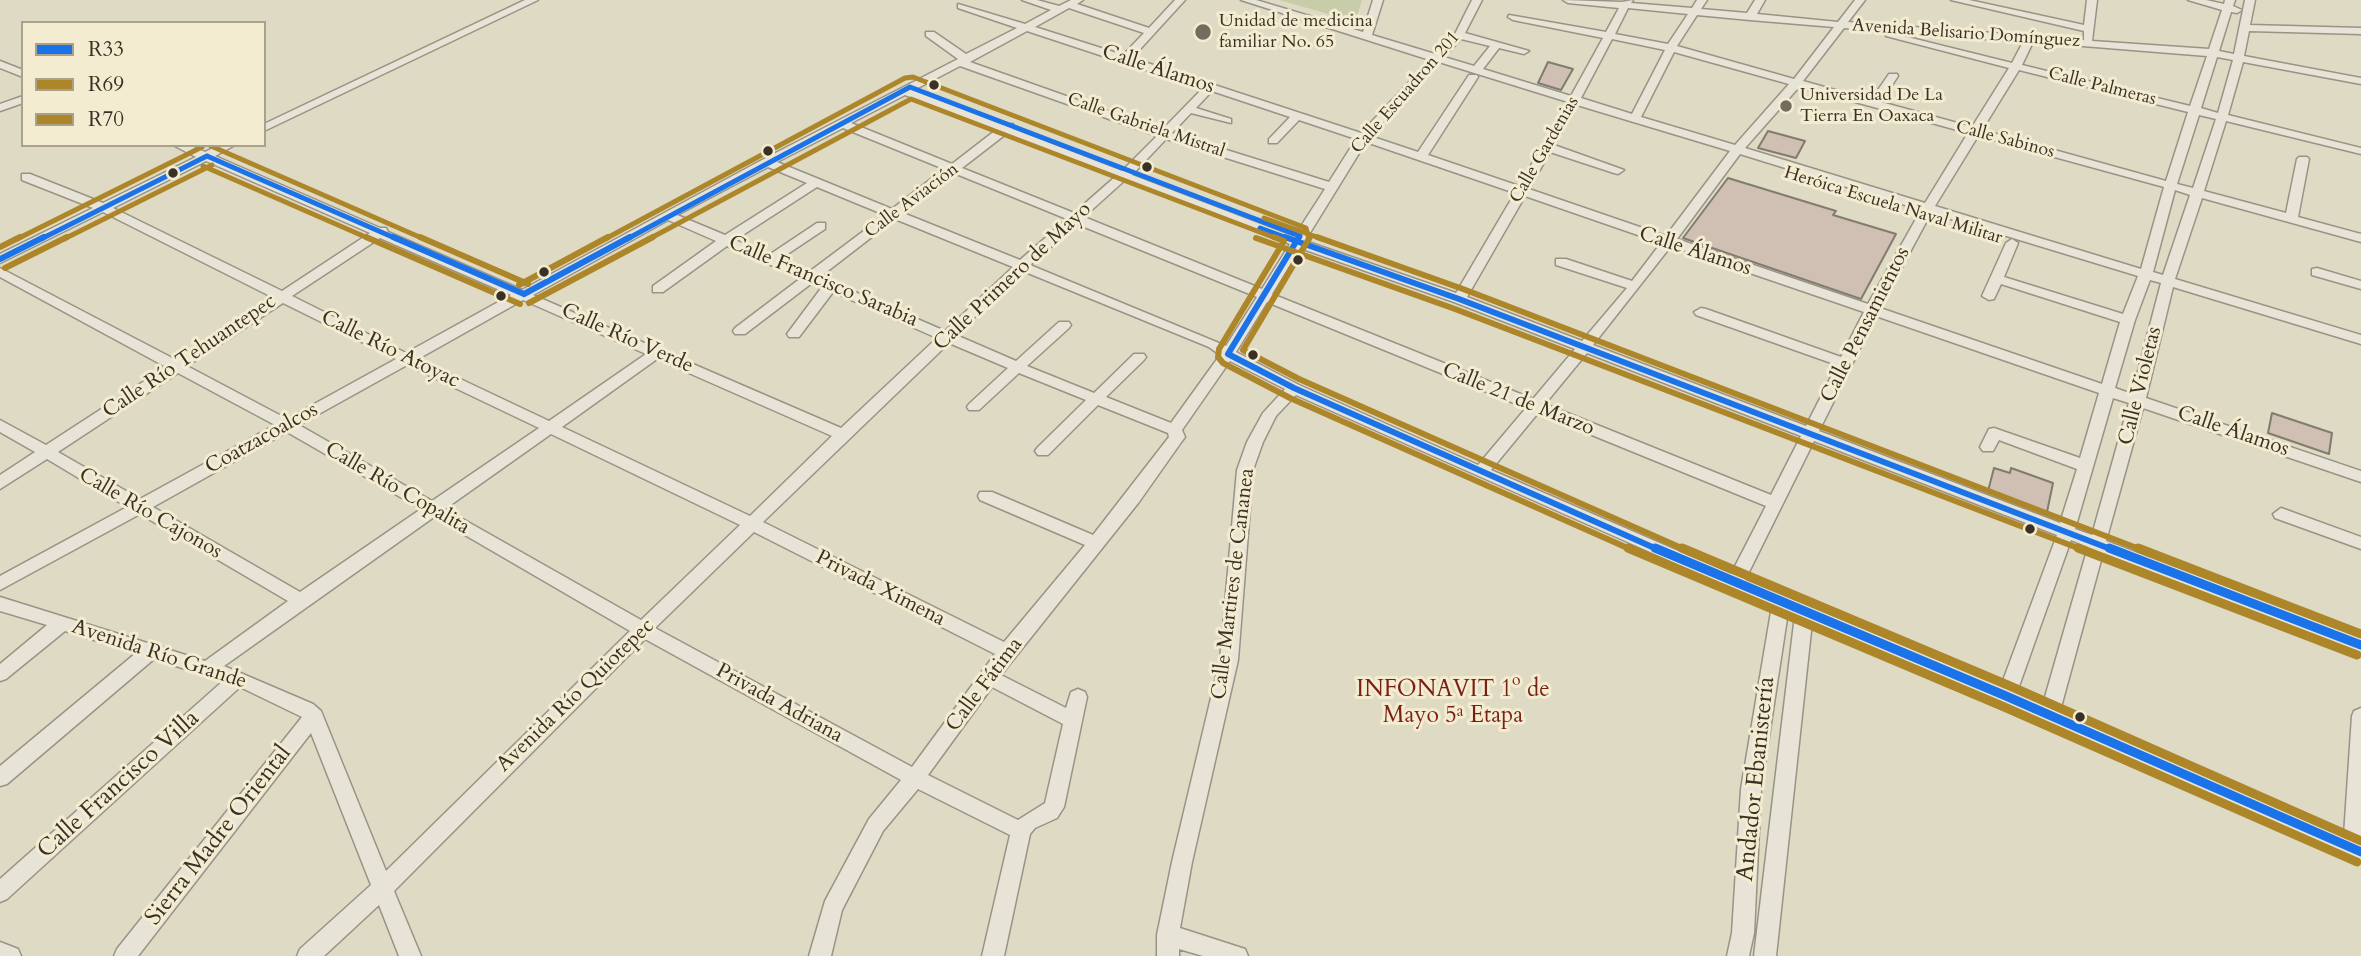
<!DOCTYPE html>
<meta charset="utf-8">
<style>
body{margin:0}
#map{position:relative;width:2361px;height:956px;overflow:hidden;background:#dfdac3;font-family:Cardo,serif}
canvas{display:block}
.legend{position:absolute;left:21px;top:21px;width:245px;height:126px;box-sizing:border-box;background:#f3ecd0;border:2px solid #a9a18c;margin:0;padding:9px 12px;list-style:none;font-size:21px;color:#3a3026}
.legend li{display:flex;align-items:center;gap:14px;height:35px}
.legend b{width:35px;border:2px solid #a9a18c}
</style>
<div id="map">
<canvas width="2361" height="956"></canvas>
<ul class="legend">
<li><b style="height:9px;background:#1a73e8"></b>R33</li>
<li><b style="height:9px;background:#ae862a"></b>R69</li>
<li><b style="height:9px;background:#ae862a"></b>R70</li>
</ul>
</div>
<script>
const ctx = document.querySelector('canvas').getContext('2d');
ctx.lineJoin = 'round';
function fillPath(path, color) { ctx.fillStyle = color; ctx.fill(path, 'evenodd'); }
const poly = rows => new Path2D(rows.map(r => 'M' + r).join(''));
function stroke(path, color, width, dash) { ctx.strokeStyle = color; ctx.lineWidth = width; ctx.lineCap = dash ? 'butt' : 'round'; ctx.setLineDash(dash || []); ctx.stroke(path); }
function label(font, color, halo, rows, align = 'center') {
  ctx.font = font + ' Cardo,serif'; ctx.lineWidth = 6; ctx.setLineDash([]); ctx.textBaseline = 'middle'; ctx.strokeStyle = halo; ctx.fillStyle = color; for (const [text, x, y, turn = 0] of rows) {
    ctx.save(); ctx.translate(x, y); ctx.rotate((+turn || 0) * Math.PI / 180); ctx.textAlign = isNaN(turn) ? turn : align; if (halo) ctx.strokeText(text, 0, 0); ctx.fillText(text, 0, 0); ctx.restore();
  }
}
fillPath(poly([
 [1279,0,1362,0,1356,19,1349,20]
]), '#c7cda8');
const building = poly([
 [1548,62,1573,69,1561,90,1538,83,1548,62],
 [1768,131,1805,141,1796,158,1758,148,1768,131],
 [1728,178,1836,211,1833,215,1896,234,1861,299,1683,238,1728,178],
 [2272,413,2332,433,2329,454,2268,433,2272,413],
 [1994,468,2010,473,2011,468,2053,483,2047,512,1988,491,1994,468]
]);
fillPath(building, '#d0bfb3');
stroke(building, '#817c70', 2);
const minor = poly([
 [525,0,538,0,264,131,264,124,525,0],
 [1022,0,1037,0,1059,6,1071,0,1083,0,1077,4,1149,28,1175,0,1185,0,1132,58,1361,133,1430,60,1241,0,1256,0,1363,32,1373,0,1383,0,1372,35,1435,54,1455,34,1472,0,1482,0,1465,33,1529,51,1524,54,1499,48,1483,69,1571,96,1603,38,1513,20,1508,17,1509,15,1606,32,1619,8,1568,3,1563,0,1622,2,1633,0,1631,3,1692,8,1697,0,1707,0,1701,9,1747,13,1755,0,1765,0,1757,14,1838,22,1855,0,1865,0,1848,22,2084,40,2084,31,1951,0,1969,0,2084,25,2087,0,2097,0,2092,41,2209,49,2222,10,2188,0,2206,0,2224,4,2225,0,2235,0,2233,6,2242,10,2237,13,2231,12,2219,51,2234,54,2245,0,2255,0,2250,25,2361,28,2361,34,2249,31,2244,56,2361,78,2361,84,2243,62,2228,115,2361,148,2361,154,2226,121,2204,191,2286,213,2297,159,2299,157,2307,157,2309,159,2298,217,2361,234,2361,242,2202,198,2175,279,2361,335,2361,344,2173,287,2146,398,2361,471,2361,482,2143,408,2106,541,2361,638,2361,652,2103,553,2060,711,2344,835,2352,716,2354,711,2361,708,2361,861,1999,701,1812,622,1776,956,1754,956,1795,615,1788,612,1761,789,1754,933,1749,956,1727,956,1732,933,1741,789,1772,606,1296,395,1276,416,1263,442,1253,470,1238,660,1192,862,1180,928,1245,949,1248,956,1203,956,1179,949,1179,956,1157,956,1157,935,1172,862,1220,660,1237,470,1247,442,1263,413,1285,389,1230,361,1182,430,1185,437,1182,441,1139,502,1001,675,1066,708,1071,692,1078,689,1085,692,1087,697,1064,807,1057,818,1035,828,1030,834,1004,956,982,956,1010,835,918,789,883,831,842,910,831,956,809,956,825,901,869,819,901,780,645,639,394,891,421,956,399,956,379,905,324,956,297,956,300,949,371,885,311,733,138,956,114,956,117,949,302,717,240,687,7,899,0,902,0,879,223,681,154,659,7,784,0,786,0,766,136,653,65,631,6,679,0,681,0,664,47,625,0,611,0,597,205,661,288,601,140,514,0,590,0,576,127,507,47,459,0,489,0,475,35,452,0,432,0,420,46,445,166,367,0,277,0,268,176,360,272,297,103,212,0,263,0,254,93,208,22,180,22,174,30,174,103,203,196,157,173,145,189,145,205,152,219,145,235,145,215,156,380,228,386,228,388,232,522,290,762,160,958,59,926,36,926,32,934,32,966,54,1017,28,958,8,958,4,1025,24,1051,10,1022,0],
 [1069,8,1144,33,1123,55,1035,27,1069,8],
 [1628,8,1688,14,1668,44,1615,34,1628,8],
 [1697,15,1750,20,1834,27,1794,79,1677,46,1697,15],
 [1844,28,2023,42,2012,63,1891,33,1886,36,2009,68,1972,127,1881,102,1898,76,1897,74,1889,74,1871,100,1803,81,1844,28],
 [1027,31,1121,62,1203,88,1162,130,970,62,1027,31],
 [1461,39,1490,46,1474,66,1444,57,1461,39],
 [1612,39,1665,50,1632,114,1581,98,1612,39],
 [2033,42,2207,56,2190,106,2022,65,2033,42],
 [1674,52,1789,84,1735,145,1641,117,1674,52],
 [2217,57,2233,60,2218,113,2201,108,2217,57],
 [1439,62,1568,102,1519,186,1428,155,1478,77,1477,75,1469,75,1418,152,1370,136,1439,62],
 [960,66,1157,136,1122,171,1013,129,1013,124,1003,125,914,90,960,66],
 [2019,70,2188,112,2166,181,1982,130,2019,70],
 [1799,87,1870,106,1968,133,1925,203,1745,148,1799,87],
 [1212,91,1290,117,1269,139,1269,143,1277,143,1299,120,1356,139,1329,182,1172,133,1191,113,1231,123,1231,119,1196,108,1212,91],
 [905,95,996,130,952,164,851,123,905,95],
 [1577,105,1730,151,1666,236,1529,189,1550,152,1614,173,1618,174,1624,170,1554,145,1577,105],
 [2199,115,2216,119,2193,188,2177,184,2199,115],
 [843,128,944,169,892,209,777,162,843,128],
 [1006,134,1115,177,1074,213,962,168,1006,134],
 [1978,136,2164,187,2141,269,1935,206,1978,136],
 [1166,139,1325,189,1294,237,1132,175,1166,139],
 [1366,142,1515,193,1456,293,1305,241,1366,142],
 [1740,154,1921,210,1868,304,1677,239,1740,154],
 [206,161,370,233,282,291,113,208,206,161],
 [768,167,807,183,725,235,677,215,768,167],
 [954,173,1067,219,1020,260,903,213,954,173],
 [1125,180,1290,244,1262,289,1084,217,1125,180],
 [817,187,885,215,809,272,780,259,825,229,825,223,817,223,769,255,735,240,817,187],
 [2175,190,2190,195,2163,275,2153,272,2175,190],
 [1525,196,1661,243,1632,281,1566,259,1556,259,1556,265,1627,288,1582,341,1467,297,1525,196],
 [1931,213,2138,276,2123,314,2004,277,2018,243,2012,239,2006,243,1982,296,1989,300,1994,299,2001,284,2120,322,2102,384,1880,308,1931,213],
 [895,219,1013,267,945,331,820,277,895,219],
 [668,220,716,241,653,286,653,292,663,292,727,246,801,278,735,328,733,331,735,334,745,334,812,283,822,287,787,334,789,337,799,337,833,292,937,338,841,428,533,295,668,220],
 [1077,224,1257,297,1226,346,1030,265,1077,224],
 [380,238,511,295,406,353,292,296,380,238],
 [1671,246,1864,312,1841,357,1706,309,1701,308,1694,312,1696,315,1837,365,1806,426,1593,345,1671,246],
 [1300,248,1454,302,1575,349,1533,399,1272,294,1300,248],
 [1023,271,1209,347,1220,355,1171,423,1106,397,1144,360,1146,357,1144,354,1134,354,1094,393,1027,366,1069,328,1071,325,1069,322,1059,322,1016,361,956,335,1023,271],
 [2150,280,2161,283,2132,394,2115,388,2135,320,2150,280],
 [523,300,646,354,549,421,418,359,523,300],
 [1267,302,1526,408,1478,465,1299,385,1236,352,1267,302],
 [283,303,396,359,287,419,187,366,283,303],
 [1876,316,2099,393,2080,458,1994,428,1989,429,1980,447,1983,451,1993,451,1999,440,2077,469,2060,523,1819,431,1876,316],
 [949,343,1008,368,969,404,967,407,969,410,979,410,1019,373,1086,400,1038,447,1035,451,1038,455,1048,455,1098,405,1168,433,1169,437,1093,535,992,492,980,492,978,496,980,500,1085,545,1004,642,763,522,949,343],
 [1587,353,1801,436,1771,495,1545,404,1587,353],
 [657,359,832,436,750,516,562,427,657,359],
 [407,365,539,428,432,501,299,425,407,365],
 [178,373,275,425,140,499,58,452,178,373],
 [2113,398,2129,403,2092,535,2075,529,2113,398],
 [1538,413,1766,506,1731,574,1491,470,1538,413],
 [287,432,421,509,300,592,153,507,287,432],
 [551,434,740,525,641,620,445,509,551,434],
 [1814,441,2057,535,2001,686,1745,580,1814,441],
 [434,517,630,631,386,871,321,711,313,704,224,666,434,517],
 [754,532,995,654,912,767,655,628,754,532],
 [2071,540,2088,547,2043,704,2017,692,2071,540],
 [992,687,1063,724,1045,803,1018,820,928,775,992,687],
 [0,61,23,70,23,77,0,68,0,61],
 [23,96,23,103,0,111,0,104,23,96],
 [2317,268,2361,281,2361,289,2312,275,2312,269,2317,268],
 [2281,508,2361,537,2361,549,2275,518,2273,514,2281,508],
 [0,942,18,949,21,956,0,956,0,942]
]);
stroke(minor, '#989385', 3);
fillPath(minor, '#e7e3d7');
stroke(poly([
 [207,156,397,239],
 [1260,228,1290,239],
 [41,239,207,156],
 [627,239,910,87,1300,236,1298,239]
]), '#1a73e8', 5);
stroke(poly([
 [393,237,524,294],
 [1285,237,1459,299,2113,550],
 [1299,237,1228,354,1294,388,1659,550],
 [0,259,44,237],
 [524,294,630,237]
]), '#1a73e8', 6);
stroke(poly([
 [1655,548,2006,696,2361,852],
 [2109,548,2361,645]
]), '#1a73e8', 9);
stroke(poly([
 [203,166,370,239],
 [64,239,212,165],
 [649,239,911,99,1278,239]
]), '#ae862a', 5);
stroke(poly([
 [366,237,520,304],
 [1274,237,1284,241,1219,349,1218,357,1223,363,1290,398,1632,550],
 [1256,238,1455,309,2083,550],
 [5,268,67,237],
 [529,303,653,237]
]), '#ae862a', 6);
stroke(poly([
 [1628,548,2002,706,2357,862],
 [2078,548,2357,655]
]), '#ae862a', 9);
stroke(poly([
 [211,146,424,239],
 [1264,218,1322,239],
 [17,239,202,147],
 [605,239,905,78,913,77,1306,228,1309,239]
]), '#ae862a', 5);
stroke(poly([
 [420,237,528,284],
 [1310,237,1243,350,1299,379,1686,550],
 [1317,237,1463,289,2142,550],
 [0,247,20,237],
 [519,285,608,237]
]), '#ae862a', 6);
stroke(poly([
 [1682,548,2010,686,2361,841],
 [2138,548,2361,634]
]), '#ae862a', 9);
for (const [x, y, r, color] of [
 [1203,32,9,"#746c5d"],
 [934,85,6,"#3a3026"],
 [1786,106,7,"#746c5d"],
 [768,151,6,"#3a3026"],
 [1147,167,6,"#3a3026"],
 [173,173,6,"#3a3026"],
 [1298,260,6,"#3a3026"],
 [544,272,6,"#3a3026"],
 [501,296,6,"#3a3026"],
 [1253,355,6,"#3a3026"],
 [2030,529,6,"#3a3026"],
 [2080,717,6,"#3a3026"]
]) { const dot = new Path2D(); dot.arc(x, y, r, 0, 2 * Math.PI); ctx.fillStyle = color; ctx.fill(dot); stroke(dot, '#f3ecd0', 2.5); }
label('18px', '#3a3026', '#f3ecd0', [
 ["Unidad de medicina",1219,22],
 ["familiar No. 65",1219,43],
 ["Universidad De La",1800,96],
 ["Tierra En Oaxaca",1800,117]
], 'left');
label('18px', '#3a3026', '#f3ecd0', [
 ["Avenida Belisario Domínguez",1966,34,4],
 ["Calle Palmeras",2102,87,14],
 ["Calle Escuadron 201",1406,93,-49],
 ["Calle Gabriela Mistral",1146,126,19],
 ["Calle Sabinos",2005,140,15],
 ["Calle Gardenias",1545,150,-60],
 ["Calle Aviación",912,201,-37],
 ["Heróica Escuela Naval Militar",1893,206,17]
]);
label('21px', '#3a3026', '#f3ecd0', [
 ["Calle Álamos",1158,70,18],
 ["Calle Álamos",1695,252,18],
 ["Calle Primero de Mayo",1013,277,-43],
 ["Calle Francisco Sarabia",823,282,23],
 ["Calle Pensamientos",1866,325,-63],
 ["Calle Río Verde",627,339,24],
 ["Calle Río Atoyac",390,350,26],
 ["Calle Río Tehuantepec",190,357,-34],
 ["Calle Violetas",2141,386,-76],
 ["Calle 21 de Marzo",1518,400,22],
 ["Calle Álamos",2233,432,19],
 ["Coatzacoalcos",262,439,-29],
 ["Calle Río Copalita",397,489,30],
 ["Calle Río Cajonos",150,514,30],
 ["Calle Martires de Cananea",1234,584,-83],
 ["Privada Ximena",880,589,27],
 ["Avenida Río Grande",159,655,18],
 ["Calle Fátima",985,685,-53],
 ["Avenida Río Quiotepec",576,696,-44],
 ["Privada Adriana",779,704,29]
]);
label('23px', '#7a1f14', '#f3ecd0', [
 ["INFONAVIT 1º de",1453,691],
 ["Mayo 5ª Etapa",1453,717]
]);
label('24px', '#3a3026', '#f3ecd0', [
 ["Andador Ebanistería",1757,779,-84],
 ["Calle Francisco Villa",119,785,-42],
 ["Sierra Madre Oriental",219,836,-52]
]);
</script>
